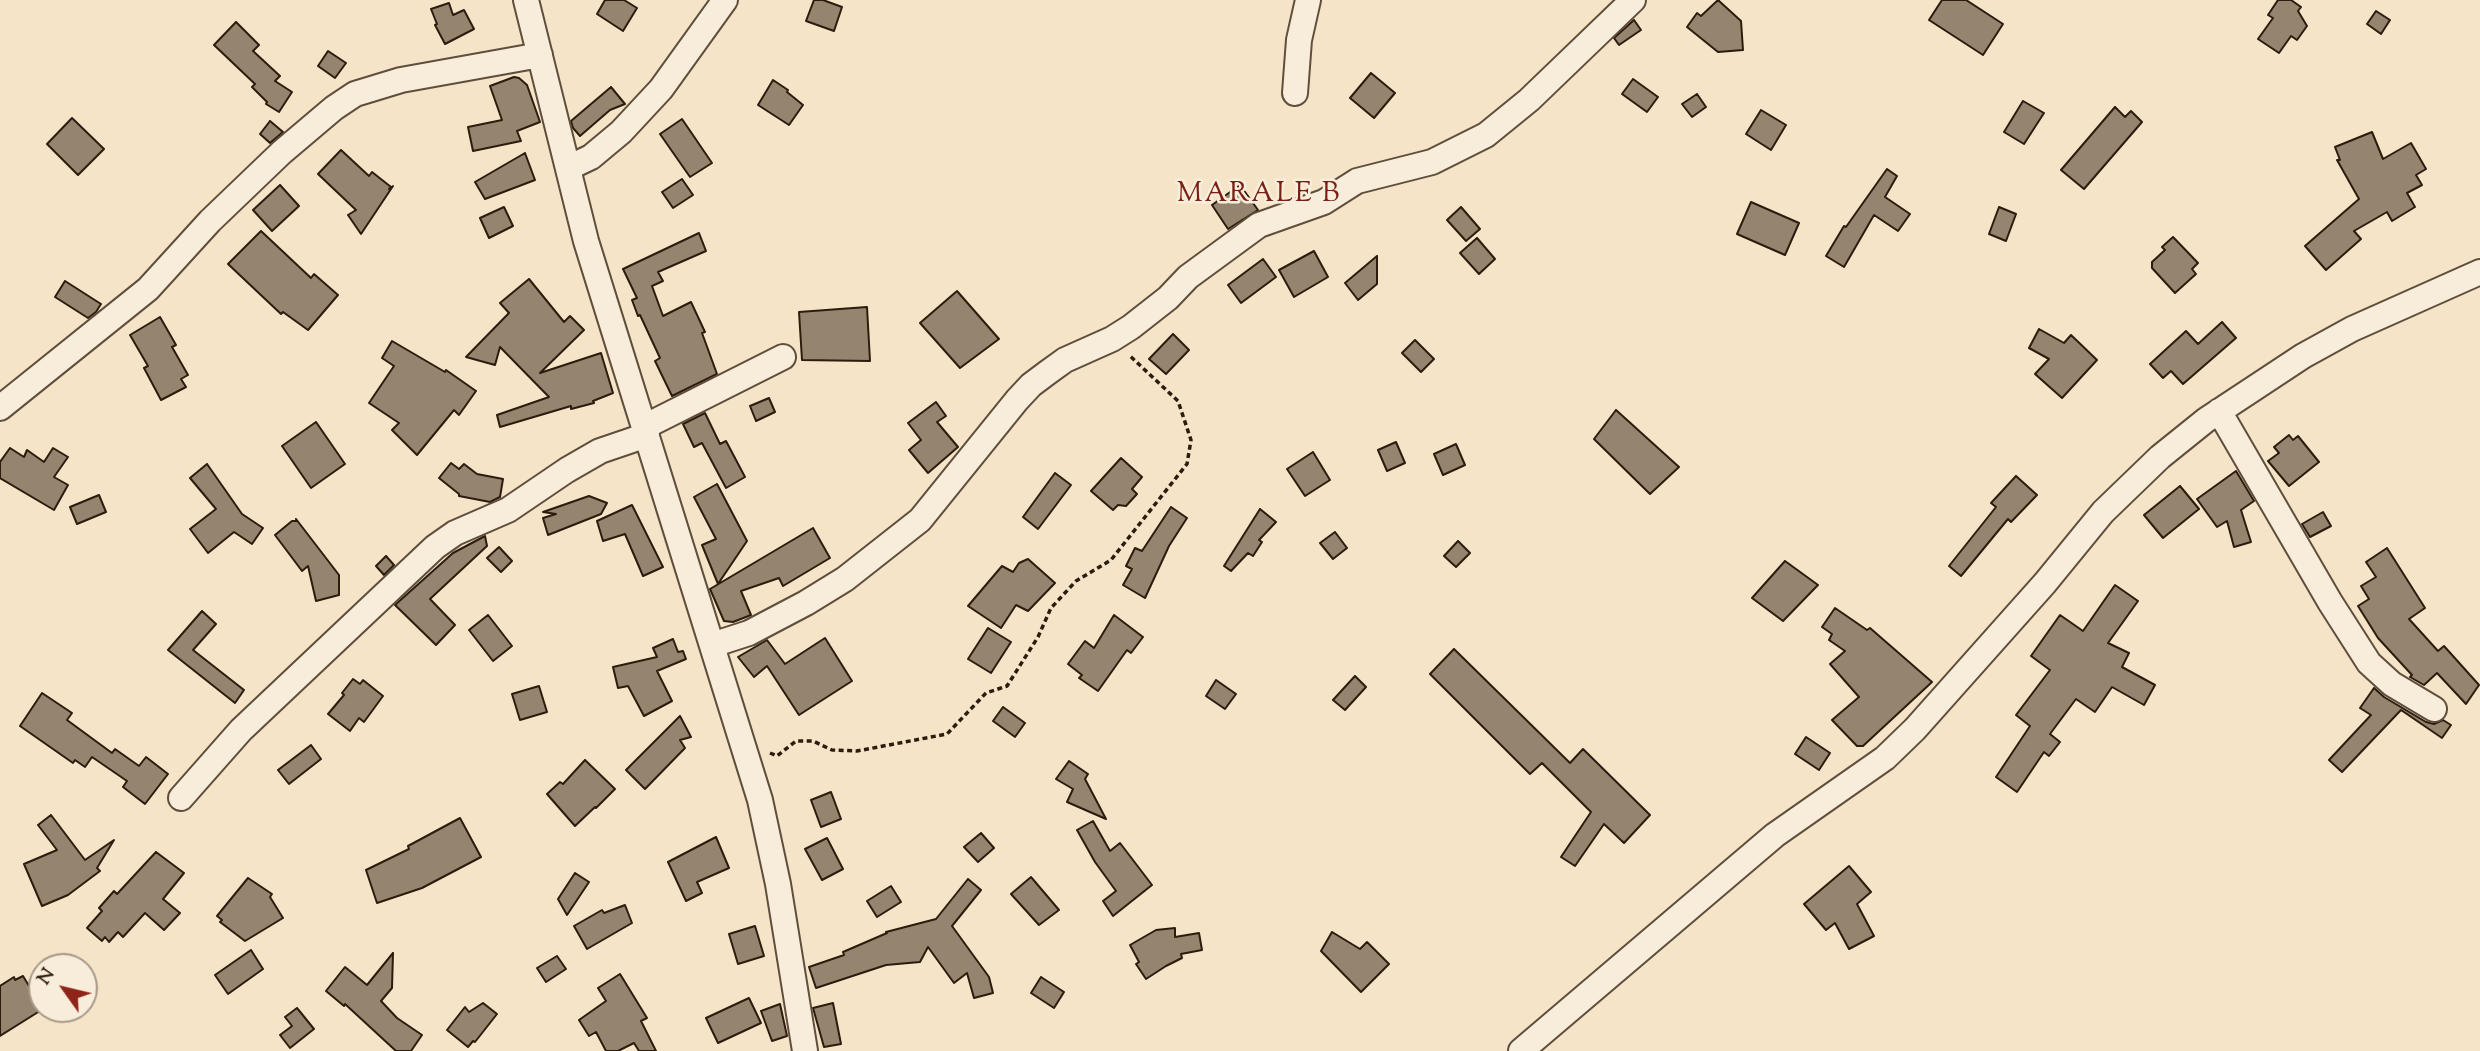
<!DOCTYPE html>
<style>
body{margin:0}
#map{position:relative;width:2480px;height:1051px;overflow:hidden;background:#f5e4c7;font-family:"Sorts Mill Goudy",serif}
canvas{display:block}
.north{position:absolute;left:28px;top:953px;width:70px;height:70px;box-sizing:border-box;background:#f8eddb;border:2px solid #a79989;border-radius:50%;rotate:304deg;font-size:19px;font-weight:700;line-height:28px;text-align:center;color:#2d1c0e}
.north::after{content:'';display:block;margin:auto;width:24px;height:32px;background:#8f2418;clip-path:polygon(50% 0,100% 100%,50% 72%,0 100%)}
</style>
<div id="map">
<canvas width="2480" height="1051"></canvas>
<div class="north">N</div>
</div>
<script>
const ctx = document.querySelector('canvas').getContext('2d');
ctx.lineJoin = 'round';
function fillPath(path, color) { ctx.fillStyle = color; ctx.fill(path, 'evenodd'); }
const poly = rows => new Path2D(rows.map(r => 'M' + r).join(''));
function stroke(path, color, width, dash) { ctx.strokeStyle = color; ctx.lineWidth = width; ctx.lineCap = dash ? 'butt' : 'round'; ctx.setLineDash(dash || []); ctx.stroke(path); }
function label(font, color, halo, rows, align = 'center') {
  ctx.font = font + ' "Sorts Mill Goudy",serif'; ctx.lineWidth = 5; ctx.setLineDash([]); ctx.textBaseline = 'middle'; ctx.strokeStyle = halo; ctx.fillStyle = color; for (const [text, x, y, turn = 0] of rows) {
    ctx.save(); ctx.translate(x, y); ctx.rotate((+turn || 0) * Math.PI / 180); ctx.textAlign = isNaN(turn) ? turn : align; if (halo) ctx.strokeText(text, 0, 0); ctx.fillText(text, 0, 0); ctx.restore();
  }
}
const building = poly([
 [605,0,624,0,637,8,623,31,597,14,605,0],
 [814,0,823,0,842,7,834,31,806,21,814,0],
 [1718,0,1741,21,1743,50,1718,52,1687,27,1697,13,1701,16,1718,0],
 [1942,0,1966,0,2003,24,1983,55,1929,20,1942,0],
 [2278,0,2291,0,2301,7,2298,11,2307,26,2297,40,2291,36,2279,53,2258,39,2273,18,2268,15,2278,0],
 [449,3,453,15,464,10,474,29,445,44,435,25,437,24,431,9,449,3],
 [2376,11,2390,20,2381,34,2367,24,2376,11],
 [1634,20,1641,30,1619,45,1614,38,1634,20],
 [236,22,259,45,253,51,280,76,275,81,292,92,279,112,266,104,267,102,252,87,255,84,214,45,236,22],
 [328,51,346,63,335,78,318,66,328,51],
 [1371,73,1395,93,1374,118,1350,98,1371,73],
 [514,77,519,78,527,85,540,122,517,131,521,141,473,151,468,127,502,120,490,86,514,77],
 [1633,79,1658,97,1647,112,1622,94,1633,79],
 [773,80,788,90,787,92,803,105,789,125,758,105,773,80],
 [611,87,625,104,610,110,580,136,573,128,571,121,611,87],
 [1697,94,1706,107,1692,117,1682,104,1697,94],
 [2023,101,2044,113,2024,144,2004,132,2023,101],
 [2115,107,2125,117,2131,111,2142,122,2084,189,2061,170,2115,107],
 [1761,110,1786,125,1771,150,1746,134,1761,110],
 [72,118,104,149,78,175,47,144,72,118],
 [682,119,712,163,690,177,660,134,682,119],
 [270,121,283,132,270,143,260,134,270,121],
 [2372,132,2383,159,2411,143,2426,169,2416,175,2422,185,2407,193,2415,207,2392,221,2387,212,2354,231,2361,239,2326,270,2305,246,2359,199,2337,160,2340,160,2335,147,2372,132],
 [341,150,369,176,372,172,391,187,389,189,393,186,361,234,348,215,356,210,318,174,341,150],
 [525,153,535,180,485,199,475,182,525,153],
 [1887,169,1897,176,1885,197,1910,214,1898,231,1874,215,1844,267,1826,256,1844,226,1846,227,1887,169],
 [682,179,693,195,673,208,662,192,682,179],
 [280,185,299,206,272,231,253,210,280,185],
 [1240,185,1258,210,1228,229,1212,205,1240,185],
 [1751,202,1799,223,1785,255,1737,234,1751,202],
 [504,207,513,226,489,238,480,218,504,207],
 [1461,207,1480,229,1466,241,1447,220,1461,207],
 [1999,207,2016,214,2006,241,1989,234,1999,207],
 [261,231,311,278,314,274,338,295,308,330,283,312,281,314,228,264,261,231],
 [699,233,706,251,658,272,663,281,652,286,663,316,691,302,705,332,702,333,717,374,672,396,655,361,660,358,640,315,638,316,632,300,637,298,623,269,699,233],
 [2173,237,2198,263,2192,269,2196,274,2175,293,2152,268,2152,262,2165,250,2162,247,2173,237],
 [1477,238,1495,259,1479,274,1460,253,1477,238],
 [1314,251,1328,277,1294,297,1279,270,1314,251],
 [1377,256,1377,284,1358,300,1345,283,1377,256],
 [1263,259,1276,277,1241,303,1228,285,1263,259],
 [529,279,564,322,570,316,584,330,540,373,601,353,613,393,593,401,594,403,571,409,571,406,500,427,497,415,549,397,500,347,495,365,466,357,509,313,500,303,529,279],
 [65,281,101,304,96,312,88,318,55,297,65,281],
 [957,291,999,339,960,368,920,323,957,291],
 [867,307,870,361,802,360,799,312,867,307],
 [160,317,176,345,172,347,188,375,181,379,186,387,161,400,144,368,148,366,130,335,160,317],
 [2222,322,2236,338,2183,384,2171,371,2163,378,2150,364,2186,331,2198,344,2222,322],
 [2039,329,2064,343,2071,335,2097,360,2062,398,2035,374,2049,359,2029,348,2039,329],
 [1173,334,1189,350,1166,374,1149,359,1173,334],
 [1415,340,1434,359,1421,372,1402,353,1415,340],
 [392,341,445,372,446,370,476,391,459,415,454,410,417,455,392,430,399,423,369,403,394,366,382,358,392,341],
 [769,398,775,412,756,421,750,406,769,398],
 [936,402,946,416,937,422,958,447,928,473,909,450,921,440,908,423,936,402],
 [1616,410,1679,467,1650,494,1594,439,1616,410],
 [705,413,720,444,726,441,745,477,726,488,702,443,694,447,683,424,705,413],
 [316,422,345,464,311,488,282,446,316,422],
 [2289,435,2293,440,2298,436,2319,462,2289,486,2268,461,2279,453,2274,447,2289,435],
 [1396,442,1405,463,1387,471,1378,450,1396,442],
 [1456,444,1465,465,1443,475,1434,454,1456,444],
 [10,448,24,457,27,450,44,462,53,448,68,457,54,477,68,485,54,510,0,478,0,462,10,448],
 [1313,452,1330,480,1305,496,1287,469,1313,452],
 [1121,458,1142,477,1132,489,1137,494,1126,506,1118,505,1113,510,1091,491,1121,458],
 [451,463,459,469,464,464,477,474,503,479,500,497,490,502,459,496,459,494,439,478,451,463],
 [207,464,242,514,263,528,252,544,234,532,208,553,190,529,216,509,190,478,207,464],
 [2236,471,2254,501,2241,510,2251,542,2234,547,2227,521,2217,527,2197,499,2236,471],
 [1055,473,1071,485,1038,529,1023,517,1055,473],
 [2016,476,2037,495,2011,522,2008,519,1961,576,1949,566,1996,507,1991,503,2016,476],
 [717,484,747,541,718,584,702,545,716,539,694,497,717,484],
 [2180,486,2199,509,2163,538,2144,515,2180,486],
 [99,495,106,512,77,524,70,507,99,495],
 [589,496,607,503,601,514,548,535,543,518,556,514,543,512,589,496],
 [632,505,663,567,643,576,625,534,603,541,597,521,632,505],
 [1171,507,1187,518,1169,546,1145,598,1123,585,1132,569,1126,566,1135,548,1142,551,1171,507],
 [1260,509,1276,522,1259,540,1262,542,1253,556,1248,553,1231,571,1224,566,1260,509],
 [2323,512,2331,526,2310,537,2302,524,2323,512],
 [296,519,339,575,339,595,316,601,308,566,302,571,275,535,292,521,297,521,296,519],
 [813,528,830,558,783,586,779,578,741,591,751,615,733,622,724,621,710,589,813,528],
 [1335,532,1347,548,1333,559,1320,543,1335,532],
 [485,536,487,546,430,599,455,625,436,645,395,605,453,553,485,536],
 [1458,541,1470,553,1456,567,1444,556,1458,541],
 [499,547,512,561,501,572,487,558,499,547],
 [2387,548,2425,608,2409,619,2438,651,2444,646,2479,685,2466,704,2437,673,2424,685,2410,677,2412,675,2378,638,2358,606,2369,599,2361,586,2376,577,2366,562,2387,548],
 [386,556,394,565,384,575,376,566,386,556],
 [1028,559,1055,583,1028,611,1016,605,1001,628,968,606,1002,566,1013,572,1019,563,1028,559],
 [1785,561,1818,585,1783,621,1752,598,1785,561],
 [2115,585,2138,601,2108,643,2129,653,2122,667,2155,685,2144,705,2112,687,2095,712,2076,699,2050,734,2060,742,2049,756,2044,752,2017,792,1996,777,2030,726,2016,715,2050,670,2031,656,2060,615,2083,631,2115,585],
 [1835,608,1867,630,1870,628,1932,682,1863,746,1857,746,1832,720,1859,697,1830,664,1845,651,1829,640,1832,634,1822,627,1835,608],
 [202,611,216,624,193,650,244,690,235,703,168,650,202,611],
 [488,615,512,646,493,661,469,630,488,615],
 [1114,615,1143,637,1131,653,1127,650,1098,691,1079,678,1082,675,1068,664,1085,641,1094,648,1114,615],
 [988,628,1011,642,991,673,968,659,988,628],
 [825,638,852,681,799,715,767,666,754,677,738,657,767,640,785,664,825,638],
 [673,639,678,652,683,651,686,659,657,671,672,701,644,716,628,686,618,688,613,667,657,657,653,648,673,639],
 [1454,649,1570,763,1583,749,1650,815,1624,843,1604,824,1575,866,1561,857,1591,812,1542,763,1530,774,1430,674,1454,649],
 [1355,676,1366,687,1345,710,1333,700,1355,676],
 [353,679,360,684,363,680,383,696,364,722,359,718,350,731,328,714,344,695,342,693,353,679],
 [1216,680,1236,694,1225,709,1206,696,1216,680],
 [539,686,547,712,520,720,512,694,539,686],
 [2374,688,2384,697,2426,722,2434,724,2443,720,2451,725,2442,738,2401,710,2342,772,2329,760,2371,715,2360,708,2374,688],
 [42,693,72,713,67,720,112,753,115,749,139,766,146,757,168,774,145,804,123,787,127,781,92,757,85,767,75,760,73,763,20,726,42,693],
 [1003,707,1025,723,1015,737,993,721,1003,707],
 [680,716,691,737,680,740,685,748,645,789,626,770,680,716],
 [1806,737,1830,753,1819,770,1795,754,1806,737],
 [311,745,321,759,289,784,278,770,311,745],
 [585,760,615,789,596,808,595,807,575,826,547,794,560,782,563,784,585,760],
 [1069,761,1088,774,1085,779,1106,819,1067,802,1073,789,1056,779,1069,761],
 [831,792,841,819,821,827,811,800,831,792],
 [51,815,85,860,114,840,97,868,100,871,68,895,42,906,24,864,57,850,38,825,51,815],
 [460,818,481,857,422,888,377,903,366,870,409,849,408,846,460,818],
 [1093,821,1110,851,1120,843,1152,885,1113,916,1103,901,1116,891,1095,862,1077,830,1093,821],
 [981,833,994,848,978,862,964,847,981,833],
 [716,837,729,868,697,882,702,893,686,901,668,862,716,837],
 [827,838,843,869,822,880,805,849,827,838],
 [156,852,184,873,163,899,180,913,164,930,145,913,123,937,118,932,109,942,105,937,102,941,87,928,102,911,99,908,114,891,117,894,156,852],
 [1849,866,1871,892,1857,904,1874,936,1849,949,1835,923,1826,930,1804,904,1849,866],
 [575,873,589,882,567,915,558,899,575,873],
 [1031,877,1059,910,1039,925,1011,894,1031,877],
 [248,878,272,894,270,897,283,918,245,941,220,922,222,920,217,916,248,878],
 [968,879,981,890,952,926,989,977,993,993,974,998,967,973,954,983,928,947,920,962,886,965,816,988,809,967,844,955,843,952,887,933,886,932,936,919,968,879],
 [891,886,901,902,877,917,867,901,891,886],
 [625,905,632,923,587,949,574,926,602,910,604,913,625,905],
 [755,926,764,956,738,964,729,934,755,926],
 [1175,928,1175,937,1199,933,1202,950,1181,954,1182,958,1166,966,1146,979,1136,964,1139,962,1130,945,1156,930,1175,928],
 [1332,932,1360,949,1367,942,1389,964,1361,992,1321,951,1332,932],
 [251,950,263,969,228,994,215,975,251,950],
 [393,953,392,988,381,1001,397,1018,422,1035,411,1051,396,1051,345,1004,344,1006,326,991,345,967,367,985,393,953],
 [557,956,566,969,546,982,537,968,557,956],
 [620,974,647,1018,641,1021,656,1051,639,1051,634,1043,618,1051,606,1051,596,1032,589,1036,579,1020,606,1001,598,988,620,974],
 [23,976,43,1009,0,1036,0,986,14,977,15,980,23,976],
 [1041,977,1064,992,1054,1008,1031,993,1041,977],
 [749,998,761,1023,718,1043,706,1018,749,998],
 [483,1003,497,1014,475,1042,473,1041,468,1047,447,1030,465,1007,469,1012,483,1003],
 [833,1003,841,1044,824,1047,813,1008,833,1003],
 [780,1004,787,1036,772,1041,761,1011,780,1004],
 [297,1008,314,1029,290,1048,280,1035,292,1026,285,1017,297,1008]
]);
fillPath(building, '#95846e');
stroke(building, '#2d1c0e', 2);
const minor = poly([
 [526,0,586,241,760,800,778,884,805,1051],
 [1295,93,1299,40,1308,0],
 [568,168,591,157,621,132,661,89,725,0],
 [0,408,148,289,210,221,282,152,334,108,355,94,401,80,540,55],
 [2219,411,2330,602,2369,663,2392,684,2434,709],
 [644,427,783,357],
 [712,645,749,633,806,603,845,579,920,520,1017,400,1031,385,1047,373,1065,360,1112,339,1131,327,1168,298,1188,277,1259,225,1324,202,1357,181,1432,162,1486,135,1529,100,1633,0],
 [181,798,241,730,435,547,455,533,508,510,567,470,600,451,647,435],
 [1521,1051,1775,835,1885,758,1915,729,2045,583,2103,512,2160,457,2206,420,2303,356,2352,329,2480,272]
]);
stroke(minor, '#5f4e3c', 28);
stroke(poly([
 [770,753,777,756,796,741,813,741,832,750,857,751,947,734,986,693,1007,686,1038,637,1051,608,1076,581,1111,560,1187,464,1191,440,1178,401,1129,355]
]), '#2d1c0e', 3.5, [5, 3.5]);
stroke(minor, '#f8eddb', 24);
ctx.letterSpacing = '2px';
label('28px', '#7a1f14', '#f8eddb', [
 ["MARALE B",1259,196]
]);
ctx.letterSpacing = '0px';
</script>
